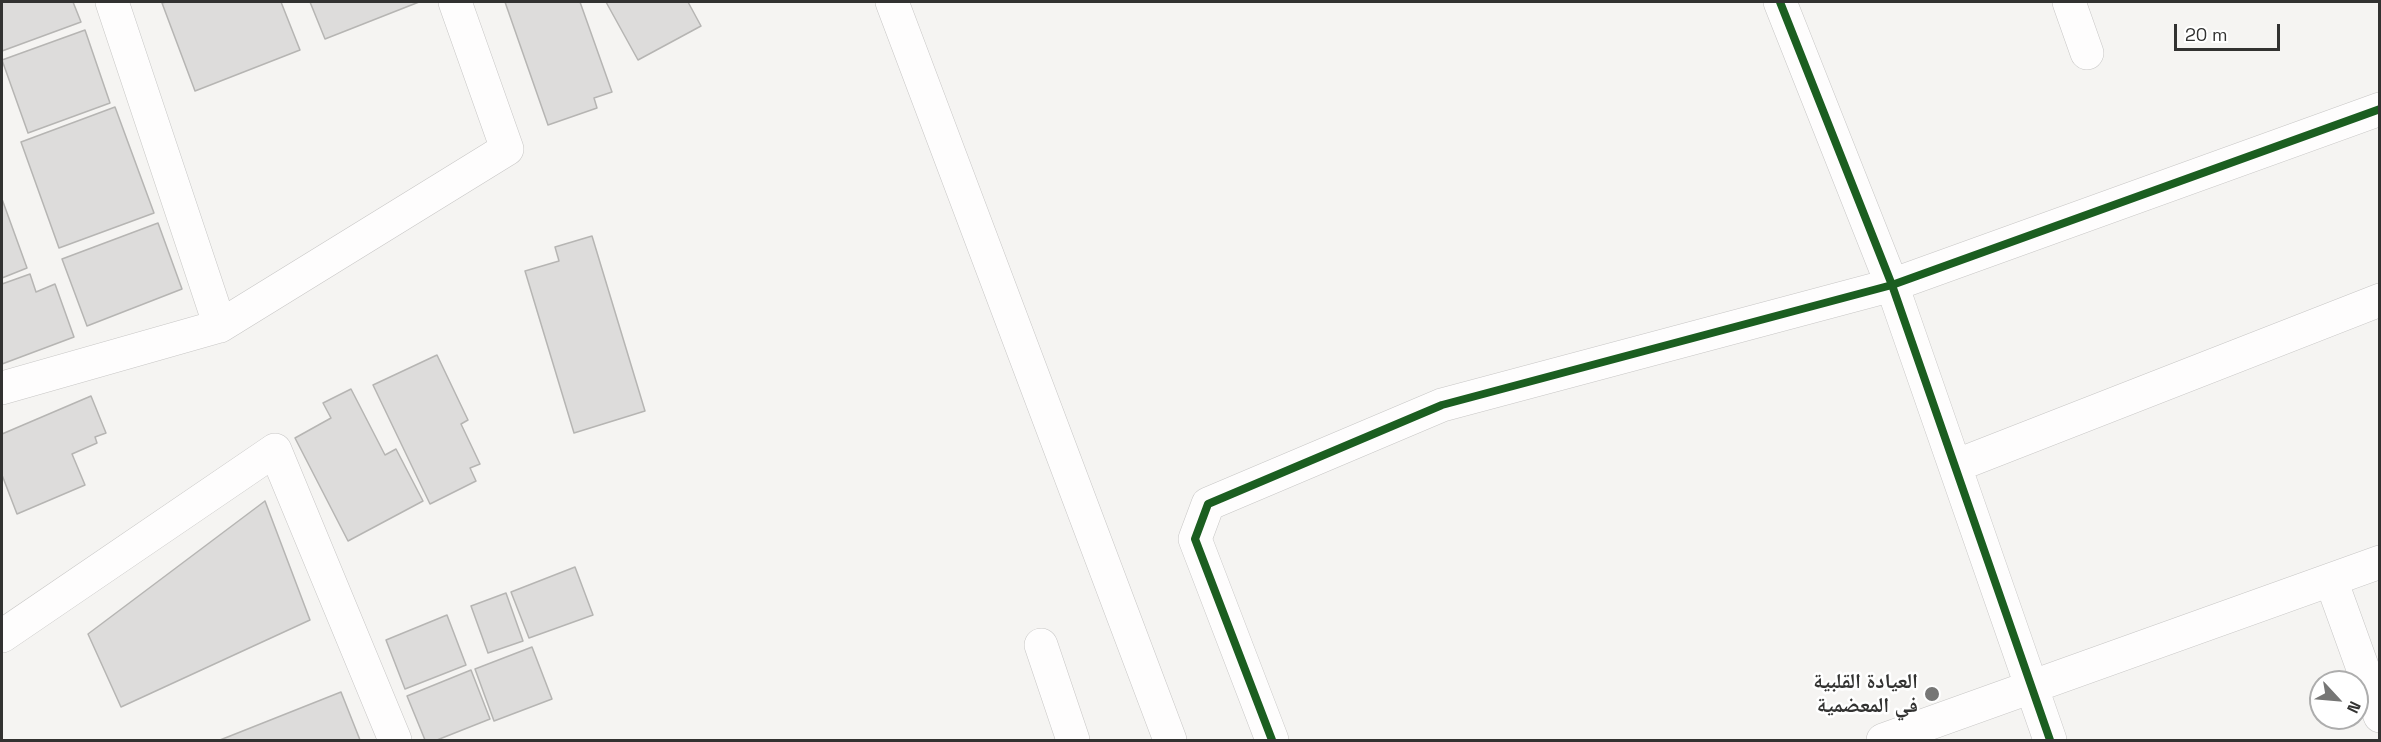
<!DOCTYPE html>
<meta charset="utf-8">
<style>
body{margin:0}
#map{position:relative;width:2381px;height:742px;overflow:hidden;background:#f5f4f2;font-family:"Space Grotesk",sans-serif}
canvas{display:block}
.frame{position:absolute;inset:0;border:3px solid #323231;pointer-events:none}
.north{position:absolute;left:2309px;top:670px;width:60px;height:60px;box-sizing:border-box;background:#fff;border:2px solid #adadad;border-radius:50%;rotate:116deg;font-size:16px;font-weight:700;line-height:24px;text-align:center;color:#323231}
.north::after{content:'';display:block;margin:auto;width:21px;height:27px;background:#767675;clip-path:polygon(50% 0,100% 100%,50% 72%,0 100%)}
.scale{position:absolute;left:2174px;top:24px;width:106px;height:27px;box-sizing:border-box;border:3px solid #323231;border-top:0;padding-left:8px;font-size:18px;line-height:21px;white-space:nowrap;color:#323231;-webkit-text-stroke:4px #fff;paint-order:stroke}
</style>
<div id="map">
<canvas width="2381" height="742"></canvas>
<div class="frame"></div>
<div class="north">N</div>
<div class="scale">20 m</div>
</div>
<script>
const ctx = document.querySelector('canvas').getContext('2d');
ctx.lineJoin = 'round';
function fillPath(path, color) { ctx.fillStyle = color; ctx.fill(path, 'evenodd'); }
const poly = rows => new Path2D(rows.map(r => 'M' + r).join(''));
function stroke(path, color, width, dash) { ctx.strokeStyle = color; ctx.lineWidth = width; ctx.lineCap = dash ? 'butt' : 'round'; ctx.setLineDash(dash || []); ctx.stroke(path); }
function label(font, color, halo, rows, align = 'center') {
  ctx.font = font + ' "Space Grotesk","Noto Naskh Arabic",sans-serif'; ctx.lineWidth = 5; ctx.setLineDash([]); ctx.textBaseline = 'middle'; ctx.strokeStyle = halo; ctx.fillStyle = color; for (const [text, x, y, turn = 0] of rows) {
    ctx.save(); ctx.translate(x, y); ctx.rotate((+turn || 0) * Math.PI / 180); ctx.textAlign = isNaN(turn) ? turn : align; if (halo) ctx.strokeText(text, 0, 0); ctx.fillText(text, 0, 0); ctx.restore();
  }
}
const building = poly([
 [2,2,73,2,81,22,2,51,2,2],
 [166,2,281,2,300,50,195,91,162,3,166,2],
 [310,2,419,2,325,39,310,2],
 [505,2,580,2,612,92,594,98,597,108,548,125,505,2],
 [606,2,688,2,701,26,638,60,606,2],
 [85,30,110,103,28,133,2,60,85,30],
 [115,107,154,213,59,248,21,142,115,107],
 [2,199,27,268,2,278,2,199],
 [158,223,182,289,87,326,62,259,158,223],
 [592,236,645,411,574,433,525,271,559,261,555,247,592,236],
 [30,274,36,292,55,284,74,337,2,364,2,284,30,274],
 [437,355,468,420,461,424,480,464,470,468,476,481,430,504,373,385,437,355],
 [351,389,385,455,396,449,423,501,348,541,295,438,331,418,323,403,351,389],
 [91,396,106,433,95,437,97,443,72,454,85,485,17,514,2,475,2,434,91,396],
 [265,501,310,620,121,707,88,634,265,501],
 [575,567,593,615,529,638,511,592,575,567],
 [506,593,523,641,488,653,471,606,506,593],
 [447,615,466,665,405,689,386,640,447,615],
 [532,647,552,699,494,721,475,669,532,647],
 [471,670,490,719,437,740,425,740,407,696,471,670],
 [341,692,360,740,220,740,341,692]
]);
fillPath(building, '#dddcdb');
stroke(building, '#b6b5b3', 1.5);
const street = poly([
 [112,2,220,326],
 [1780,2,1892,285,2050,740],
 [2069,2,2087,53],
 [2,388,220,326,507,149,455,2],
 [1955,466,2380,300],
 [2331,580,2380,716],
 [2,636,275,450,395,740],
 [1041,645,1073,740],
 [1272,740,1195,539,1208,504,1442,405,1892,285,2380,109],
 [1883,740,2380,562]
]);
const secondary = poly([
 [892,2,1170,740]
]);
stroke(street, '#c7c6c5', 34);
stroke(secondary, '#c7c6c5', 34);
stroke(street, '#fefdfd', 33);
stroke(secondary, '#fefdfd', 33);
stroke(poly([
 [1780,2,1892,285,2050,740],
 [1272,740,1195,539,1208,504,1442,405,1892,285,2380,109]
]), '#1b5e20', 8);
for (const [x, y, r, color] of [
 [1932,694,8,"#767675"]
]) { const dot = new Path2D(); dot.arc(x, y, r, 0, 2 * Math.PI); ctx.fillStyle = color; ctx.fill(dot); stroke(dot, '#fff', 2); }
label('bold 21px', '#323231', '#fff', [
 ["العيادة القلبية",1918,682],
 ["في المعضمية",1918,706]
], 'right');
</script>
